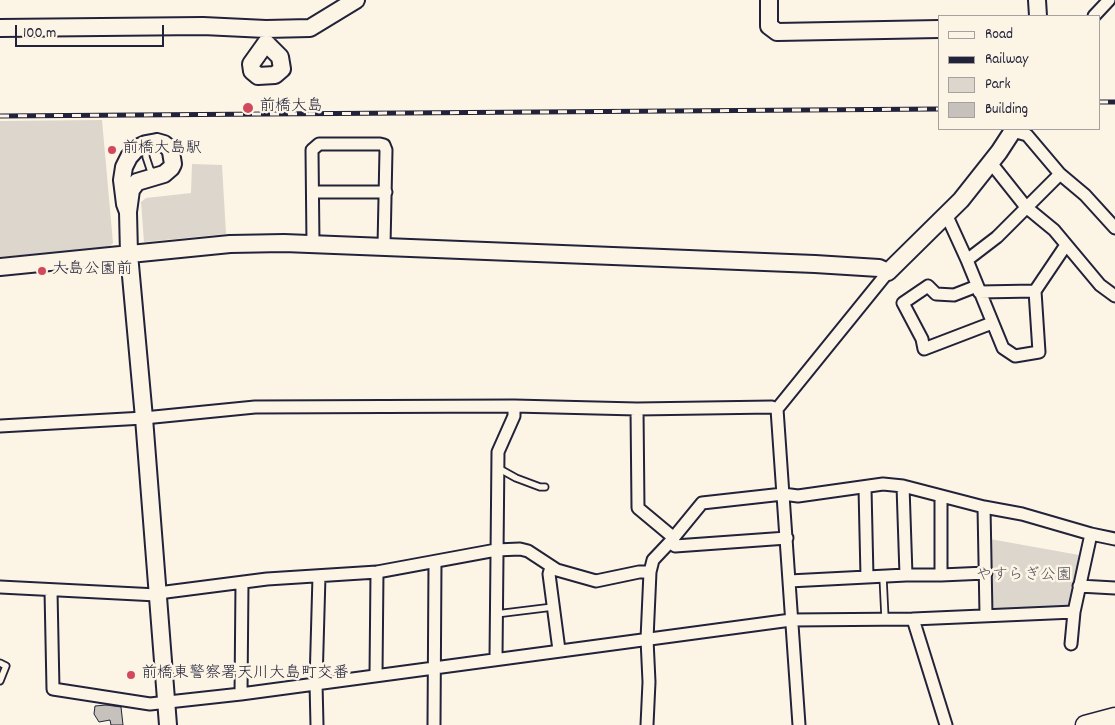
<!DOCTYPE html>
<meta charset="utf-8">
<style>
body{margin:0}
#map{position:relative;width:1115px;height:725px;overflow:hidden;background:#fcf5e5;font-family:Dekko,sans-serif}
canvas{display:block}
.legend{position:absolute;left:938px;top:15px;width:162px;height:115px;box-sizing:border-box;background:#fcf5e5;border:1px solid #a5a1a1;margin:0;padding:6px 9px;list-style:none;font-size:15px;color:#22223b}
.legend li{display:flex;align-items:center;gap:10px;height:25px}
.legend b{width:25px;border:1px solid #a5a1a1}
.scale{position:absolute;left:15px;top:25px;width:149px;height:22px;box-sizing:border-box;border:2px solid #22223b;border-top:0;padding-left:6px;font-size:15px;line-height:18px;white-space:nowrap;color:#22223b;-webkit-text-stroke:4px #fcf5e5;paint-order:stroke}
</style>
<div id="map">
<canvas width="1115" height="725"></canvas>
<ul class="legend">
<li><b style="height:6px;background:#fcf5e5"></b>Road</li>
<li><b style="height:6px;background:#22223b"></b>Railway</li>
<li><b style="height:14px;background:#dcd6cc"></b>Park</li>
<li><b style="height:14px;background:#c6c1bb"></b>Building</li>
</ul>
<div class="scale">100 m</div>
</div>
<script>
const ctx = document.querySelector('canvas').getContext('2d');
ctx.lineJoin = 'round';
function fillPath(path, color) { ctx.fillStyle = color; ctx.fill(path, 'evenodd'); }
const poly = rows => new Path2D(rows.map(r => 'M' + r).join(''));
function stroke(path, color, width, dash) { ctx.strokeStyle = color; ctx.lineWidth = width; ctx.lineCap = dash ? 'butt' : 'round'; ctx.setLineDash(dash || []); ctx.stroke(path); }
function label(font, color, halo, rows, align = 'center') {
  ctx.font = font + ' Dekko,"Klee One",sans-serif'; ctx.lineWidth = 5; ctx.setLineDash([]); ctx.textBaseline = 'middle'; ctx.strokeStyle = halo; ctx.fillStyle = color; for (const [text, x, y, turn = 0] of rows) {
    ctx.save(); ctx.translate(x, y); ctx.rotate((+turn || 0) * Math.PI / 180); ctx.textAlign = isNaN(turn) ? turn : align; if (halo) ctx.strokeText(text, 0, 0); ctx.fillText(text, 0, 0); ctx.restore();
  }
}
fillPath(poly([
 [102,120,113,243,108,248,0,257,0,121],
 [192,164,222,165,226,234,144,242,141,202,146,198,191,193],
 [990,539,1079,555,1072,603,1066,608,994,608,991,604]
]), '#dcd6cc');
const building = poly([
 [106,705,121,707,123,725,111,725,110,720,99,722,94,714,95,706,106,705]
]);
fillPath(building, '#c6c1bb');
stroke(building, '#22223b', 1);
const lane = poly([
 [148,146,146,151,146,157,150,169,154,174],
 [498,468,516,478,540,487,545,487],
 [883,577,885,618],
 [496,614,553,607],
 [0,663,6,666,0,681]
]);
const street = poly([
 [1094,16,1109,0],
 [1013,131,1027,135,1060,174,1085,195,1115,228],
 [991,163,1026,207,1054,230,1100,285,1115,296],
 [313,192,386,192],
 [946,214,967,260,1003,348,1015,356,1039,352,1035,291,1066,245],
 [313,244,312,150,319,144,380,144,384,145,386,150,384,246],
 [967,260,997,237,1060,174],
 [977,286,954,295,936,294,928,286,903,303,922,339,924,349,992,323],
 [979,292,1035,291],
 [637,409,638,508,674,538],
 [0,426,144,418,255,407,514,406,637,409,772,407,777,409],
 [903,486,906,575],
 [865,488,867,577],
 [941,496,941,575,986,573],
 [984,507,986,615],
 [670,542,675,546,787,538],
 [551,567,549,574,559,650],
 [789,581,906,575,941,575],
 [1079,586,1115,588],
 [0,587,157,595,166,592,267,579,377,572,496,550,520,549,528,551,557,570,596,581,639,572,650,572],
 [51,591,53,689,150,704,241,694,791,620,913,619],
 [1071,644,1074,612],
 [496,658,498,452,514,416,514,406],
 [376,675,377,572],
 [241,694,242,583],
 [317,725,316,683,319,576],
 [434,725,435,562],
 [647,725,649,682,647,639,650,572,653,560,670,542,702,503,783,494,798,496,883,484,903,486,984,507,1022,514,1091,534,1115,539],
 [799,725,777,409,888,272],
 [946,725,913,619,1074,612,1091,534]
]);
const secondary = poly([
 [769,0,769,26,777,32,939,29],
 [1037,0,1038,16],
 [0,28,203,26,266,29,310,28,356,0],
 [266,43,280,57,282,69,275,75,258,76,252,71,251,64,266,43],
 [157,142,164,144,169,148,171,152,173,164,171,168,164,174,137,182,131,190,128,212,125,204,122,180,124,167,129,157,137,148,146,144,157,142],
 [128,212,129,254,144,418,168,725],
 [0,267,230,244,284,243,815,264,879,268,888,272,961,200,999,152,1014,129]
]);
const primary = poly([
 [1085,725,1115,717]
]);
stroke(lane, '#22223b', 9);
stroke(street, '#22223b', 15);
stroke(secondary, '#22223b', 20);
stroke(primary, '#22223b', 21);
stroke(lane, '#fcf5e5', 5.5);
stroke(street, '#fcf5e5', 11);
stroke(secondary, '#fcf5e5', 16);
stroke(primary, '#fcf5e5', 18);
const rail = poly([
 [1099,102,1115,102],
 [0,116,939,109]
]);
stroke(rail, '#22223b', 5);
stroke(rail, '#fcf5e5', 3, [9]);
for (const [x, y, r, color] of [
 [248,108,6,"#d1495b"],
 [112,150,5,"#d1495b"],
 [42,271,5,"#d1495b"],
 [131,675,5,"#d1495b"]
]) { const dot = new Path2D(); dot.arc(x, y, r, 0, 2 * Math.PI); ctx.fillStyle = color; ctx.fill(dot); stroke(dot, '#fcf5e5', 2); }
label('16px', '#22223b', '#fcf5e5', [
 ["前橋大島",259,108],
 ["前橋大島駅",122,150],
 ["大島公園前",52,271],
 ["前橋東警察署天川大島町交番",141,675]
], 'left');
label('16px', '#504f5f', '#fcf5e5', [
 ["やすらぎ公園",1024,577]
]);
</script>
